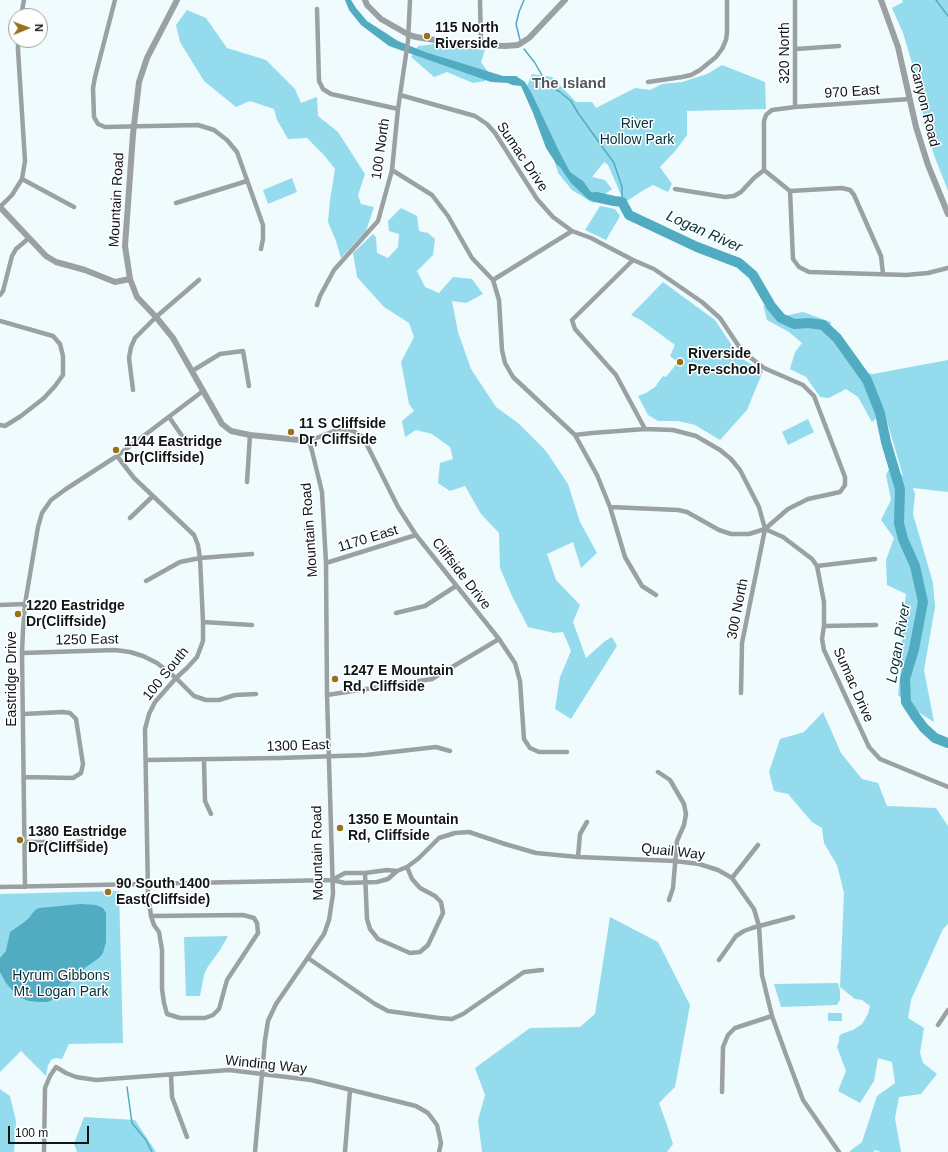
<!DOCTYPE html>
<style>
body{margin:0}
#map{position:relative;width:948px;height:1152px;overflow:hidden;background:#f0fbfe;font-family:Helvetica,sans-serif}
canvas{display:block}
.north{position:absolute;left:8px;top:8px;width:40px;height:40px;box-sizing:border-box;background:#fff;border:1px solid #9fa1a2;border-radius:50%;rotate:89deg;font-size:11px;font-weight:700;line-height:16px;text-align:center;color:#101516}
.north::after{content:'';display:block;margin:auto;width:14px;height:18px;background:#98711c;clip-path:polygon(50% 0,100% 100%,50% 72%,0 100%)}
.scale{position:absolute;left:8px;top:1126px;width:81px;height:18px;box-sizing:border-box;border:2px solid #101516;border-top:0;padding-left:5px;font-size:12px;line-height:14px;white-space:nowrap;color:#101516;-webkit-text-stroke:3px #fff;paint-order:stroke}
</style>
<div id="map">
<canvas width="948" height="1152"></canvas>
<div class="north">N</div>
<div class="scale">100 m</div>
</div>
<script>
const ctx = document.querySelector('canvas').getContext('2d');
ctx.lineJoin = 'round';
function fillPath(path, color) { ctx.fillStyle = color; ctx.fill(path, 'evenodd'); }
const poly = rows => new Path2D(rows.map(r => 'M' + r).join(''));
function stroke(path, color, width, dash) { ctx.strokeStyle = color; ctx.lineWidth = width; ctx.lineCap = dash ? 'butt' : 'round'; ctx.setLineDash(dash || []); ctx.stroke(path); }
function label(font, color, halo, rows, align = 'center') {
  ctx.font = font + ' Helvetica,sans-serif'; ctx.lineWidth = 3; ctx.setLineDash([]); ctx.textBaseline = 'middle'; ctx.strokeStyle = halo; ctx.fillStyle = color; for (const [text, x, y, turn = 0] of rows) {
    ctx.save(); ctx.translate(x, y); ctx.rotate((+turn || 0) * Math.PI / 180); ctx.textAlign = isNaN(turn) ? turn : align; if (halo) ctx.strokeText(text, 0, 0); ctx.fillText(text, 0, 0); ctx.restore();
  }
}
fillPath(poly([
 [902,0,948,0,948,191,934,155,921,107,912,63,903,33,892,8,903,2],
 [187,10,206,18,227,48,266,60,295,89,301,103,317,97,318,116,338,132,365,174,358,195,361,204,374,207,366,231,341,258,336,241,328,222,330,200,335,169,323,154,307,138,288,139,277,120,274,109,250,101,236,107,204,81,180,42,176,25],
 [435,44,485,50,481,62,488,72,485,81,473,83,447,72,434,77,411,57,418,46],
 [722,65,765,82,766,109,687,111,687,135,676,150,660,167,672,184,668,192,653,185,642,191,627,201,621,195,608,165,604,162,592,177,605,180,612,189,593,203,572,190,558,173,547,135,527,86,532,74,552,77,576,102,592,102,596,108,635,88,650,90,662,84,682,82,707,74],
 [292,178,297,192,268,204,263,190],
 [600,206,615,209,620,216,606,240,585,230],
 [401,208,417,216,419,231,428,233,435,239,433,255,417,271,425,287,439,293,453,277,472,279,483,294,466,303,452,301,458,332,471,369,496,407,518,423,546,451,568,484,580,522,597,553,581,568,573,542,547,554,556,580,580,605,573,622,586,658,605,641,612,637,617,646,571,719,555,709,560,677,571,651,563,632,554,633,528,627,512,596,500,568,499,533,481,514,465,486,450,491,438,483,440,463,453,459,450,447,432,434,416,430,405,437,402,421,414,411,409,404,401,362,414,337,409,323,384,307,357,277,353,253,373,234,376,237,377,253,388,258,398,247,399,234,389,231,388,221],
 [663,282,715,320,729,341,741,358,763,371,747,410,720,440,695,425,678,421,658,421,648,415,638,396,646,393,655,387,663,376,666,377,678,362,670,356,675,345,641,320,631,315],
 [763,305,785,316,803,312,831,322,829,334,858,371,873,374,948,360,948,492,913,488,915,494,913,514,933,583,935,607,924,670,934,722,918,712,898,695,902,659,902,624,906,594,887,585,886,560,894,538,881,520,891,500,886,475,891,465,903,476,884,411,872,422,858,397,846,389,829,398,820,397,806,377,790,369,795,352,802,343,789,332,767,320],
 [808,419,814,432,788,445,782,432],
 [823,712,841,753,862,779,878,783,887,806,936,808,948,826,948,924,943,929,911,1000,908,1018,924,1028,920,1053,923,1063,937,1074,921,1094,899,1097,895,1118,901,1152,881,1152,875,1150,873,1152,850,1152,850,1151,862,1142,877,1096,895,1083,892,1062,878,1058,874,1081,860,1103,838,1091,846,1071,837,1047,839,1041,839,1037,841,1034,853,1030,862,1024,868,1014,870,1006,862,1000,855,999,840,987,844,893,837,865,824,843,822,828,812,822,788,794,774,791,769,772,780,739,804,732],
 [119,891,123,1043,69,1044,62,1059,57,1058,52,1059,48,1065,46,1076,21,1051,0,1072,0,894],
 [610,917,658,942,690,1005,675,1087,659,1103,667,1125,673,1144,667,1152,482,1152,478,1120,485,1095,475,1068,530,1028,580,1027,595,1014],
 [228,936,220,950,207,968,204,975,200,996,186,996,184,937],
 [838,983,840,991,840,1000,837,1005,781,1007,774,984],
 [828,1013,842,1013,842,1021,828,1021],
 [0,1089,10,1096,16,1121,14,1152,0,1152],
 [84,1117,135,1120,156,1152,77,1152,74,1144]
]), '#93dbed');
fillPath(poly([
 [345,0,351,0,356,8,367,21,398,41,425,52,503,76,516,76,525,82,532,94,559,151,570,172,583,181,591,192,612,196,607,204,589,200,571,183,560,167,557,165,546,148,533,113,521,86,512,85,508,83,491,82,389,46,361,25,349,10],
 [81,904,96,905,103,908,106,913,106,942,103,953,99,958,86,967,56,998,48,1002,39,1002,29,1001,21,998,14,992,6,983,0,972,0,958,6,951,10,932,23,923,29,918,35,910,39,908]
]), '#51acc2');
stroke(poly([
 [936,0,948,16],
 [520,40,516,24,519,12,524,0],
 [524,49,535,63,547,84,560,92,571,101,578,113,614,163,622,187,622,202],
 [127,1087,132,1123,146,1140,152,1152]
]), '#51acc2', 1.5);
stroke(poly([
 [596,197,614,201,622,202,629,215,697,247,739,263,753,275,771,306,781,318,794,324,809,323,823,325,837,338,867,380,880,413,886,442,900,489,899,523,903,539,915,566,923,602,914,649,905,679,906,702,915,716,924,728,935,738,948,743]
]), '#51acc2', 10);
stroke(poly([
 [115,0,95,77,93,88,94,117,98,124,105,127,198,125,214,130,227,140,237,152,263,225,263,239,261,249],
 [480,0,481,45],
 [795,0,795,107],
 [317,9,319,81,323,89,331,94,398,109],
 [21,16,24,0],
 [796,49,839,46],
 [648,82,682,77,691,75,700,70,716,57,722,49,726,40,727,32,727,0],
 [400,95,475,116,487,124,495,133,537,199,553,217,572,231,591,238,633,260,654,269,702,302,720,318,742,351,764,368,803,385,814,396,845,477,845,485,840,492,808,499,788,509,765,529,749,534,731,534,719,530,687,512,678,510,610,507],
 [392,170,432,195,448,216,472,258,493,280,499,300,502,350,505,363,513,377,575,435,597,475,610,507,625,557,642,586,656,595],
 [764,170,790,191],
 [22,179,74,207],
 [675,189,725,197,734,196,741,192,754,178,764,170,764,121,766,115,772,110,795,107,910,99],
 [176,203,247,181],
 [0,207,12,195,22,179,25,161,18,50,18,40],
 [633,260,572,320,575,329,616,375,645,429],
 [883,274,881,256,854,195,850,190,842,188,790,191,793,259,799,267,809,272,906,275,928,273,948,268],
 [493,280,572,231],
 [0,295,3,291,12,256,16,249,29,238],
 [317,305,320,296,334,270,378,221,392,170,398,109,408,41,410,0],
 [0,321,53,336,60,344,63,356,63,375,55,386,44,398,21,416,5,426,0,425],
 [192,371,220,354,243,351,249,386],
 [133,390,129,358,131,347,135,338,156,317,199,280],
 [169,417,187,443],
 [575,435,592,433,645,429,673,430,696,436,720,450,731,459,740,470,759,507,765,529,742,643,741,693],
 [117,456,134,478,194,535,198,545,200,558,203,622,203,641,197,657,187,668,176,678,155,702,149,714,145,729,148,893,151,916,154,925,159,932,162,950,162,989,164,1003,167,1014,180,1018,205,1018,213,1015,219,1009,227,980,258,933,257,923,254,918,243,915,151,916],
 [247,482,250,435],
 [130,518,153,496],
 [765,529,783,537,812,559,817,566,824,602,824,626,822,639,824,650,869,747,880,759,948,787],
 [326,563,416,535],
 [817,566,875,559],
 [146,581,180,562,200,558,252,554],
 [0,605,25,604],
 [396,613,425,606,456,586],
 [203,622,252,625],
 [824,626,876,625],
 [22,653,115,650,130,652,143,656,157,663,176,678,194,696,206,700,219,700,235,695,256,694],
 [327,695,432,679,499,639],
 [23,714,63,712,70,713,76,719,83,764,81,773,73,778,24,777],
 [146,760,280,758,366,755,436,747,450,751],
 [204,760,205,801,211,814],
 [658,772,670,780,684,804,686,814,684,825,677,841,673,888,669,900],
 [24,842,46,842,60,844,82,841],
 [578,857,580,834,587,822],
 [397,871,387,870,365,873,345,873,332,880,345,883,377,882,388,879,397,871,407,867,419,858,439,838,455,833,469,832,505,844,536,853,578,857,675,861,699,864,718,870,732,878,754,909,759,926,762,975,772,1016,785,1052,803,1100,839,1152],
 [365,873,367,919,370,929,378,939,410,953,420,952,428,945,443,913,441,902,435,896,420,888,412,879,407,867],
 [732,878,758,845],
 [0,887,332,880],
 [25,887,22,653,23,630,25,604,38,527,42,513,51,500,66,489,117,456,203,391],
 [308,958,375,1004,388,1011,439,1018,452,1019,463,1014,524,972,542,970],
 [719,960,736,936,744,931,752,928,793,917],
 [938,1025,948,1010],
 [171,1075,172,1097,187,1137],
 [722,1092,723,1047,728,1035,735,1028,772,1016],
 [44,1152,45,1088,50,1076,56,1067,66,1073,76,1077,96,1080,229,1070,311,1080,416,1106,428,1113,437,1125,441,1143,439,1152],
 [255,1152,265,1040,268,1021,276,1004,324,934,329,920,333,894,327,695,326,563,322,492,312,451,309,441,339,429,353,431,363,437,398,507,416,535,499,639,515,663,520,681,524,739,530,748,539,752,567,752],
 [345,1152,350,1090]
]), '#9ba0a2', 4.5);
stroke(poly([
 [177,0,147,58,139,82,133,134,125,246,130,279,137,297,156,317,173,338,222,424,231,431,250,435,309,441],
 [365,0,367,5,381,19,409,35,416,37,460,44,505,46,518,45,529,38,565,0],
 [881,0,898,47,916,127,928,165,948,214],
 [0,207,46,256,56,262,85,270,115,282,130,279]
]), '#9ba0a2', 6);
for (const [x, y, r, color] of [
 [427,36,4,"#98711c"],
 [680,362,4,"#98711c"],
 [291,432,4,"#98711c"],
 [116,450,4,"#98711c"],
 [18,614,4,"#98711c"],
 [335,679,4,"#98711c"],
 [340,828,4,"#98711c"],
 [20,840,4,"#98711c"],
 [108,892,4,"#98711c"]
]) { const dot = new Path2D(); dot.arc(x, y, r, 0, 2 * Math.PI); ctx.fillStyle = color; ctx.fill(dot); stroke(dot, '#fff', 1.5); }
label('bold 14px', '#101516', '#fff', [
 ["115 North",435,28],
 ["Riverside",435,44],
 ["Riverside",688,354],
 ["Pre-school",688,370],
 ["11 S Cliffside",299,424],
 ["Dr, Cliffside",299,440],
 ["1144 Eastridge",124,442],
 ["Dr(Cliffside)",124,458],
 ["1220 Eastridge",26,606],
 ["Dr(Cliffside)",26,622],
 ["1247 E Mountain",343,671],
 ["Rd, Cliffside",343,687],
 ["1350 E Mountain",348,820],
 ["Rd, Cliffside",348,836],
 ["1380 Eastridge",28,832],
 ["Dr(Cliffside)",28,848],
 ["90 South 1400",116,884],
 ["East(Cliffside)",116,900]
], 'left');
label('14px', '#101516', '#fff', [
 ["320 North",785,53,-90],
 ["970 East",852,92,-4],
 ["Canyon Road",924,105,76],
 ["100 North",381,149,-82],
 ["Sumac Drive",522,157,56],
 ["Mountain Road",117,200,-87],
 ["Mountain Road",310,530,-94],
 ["1170 East",368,539,-17],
 ["Cliffside Drive",461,574,52],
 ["300 North",738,609,-79],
 ["1250 East",87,640,-1],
 ["100 South",166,674,-51],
 ["Eastridge Drive",12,679,-90],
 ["Sumac Drive",853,685,66],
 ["1300 East",298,746,-2],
 ["Quail Way",673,852,6],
 ["Mountain Road",318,853,-91],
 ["Winding Way",266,1065,6]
]);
label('14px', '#03303a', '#fff', [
 ["River",637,124],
 ["Hollow Park",637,140],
 ["Hyrum Gibbons",61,976],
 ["Mt. Logan Park",61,992]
]);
label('bold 15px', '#4e595c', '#fff', [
 ["The Island",569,84]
]);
label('italic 15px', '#05323b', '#fff', [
 ["Logan River",704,232,24],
 ["Logan River",899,643,-80]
]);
</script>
